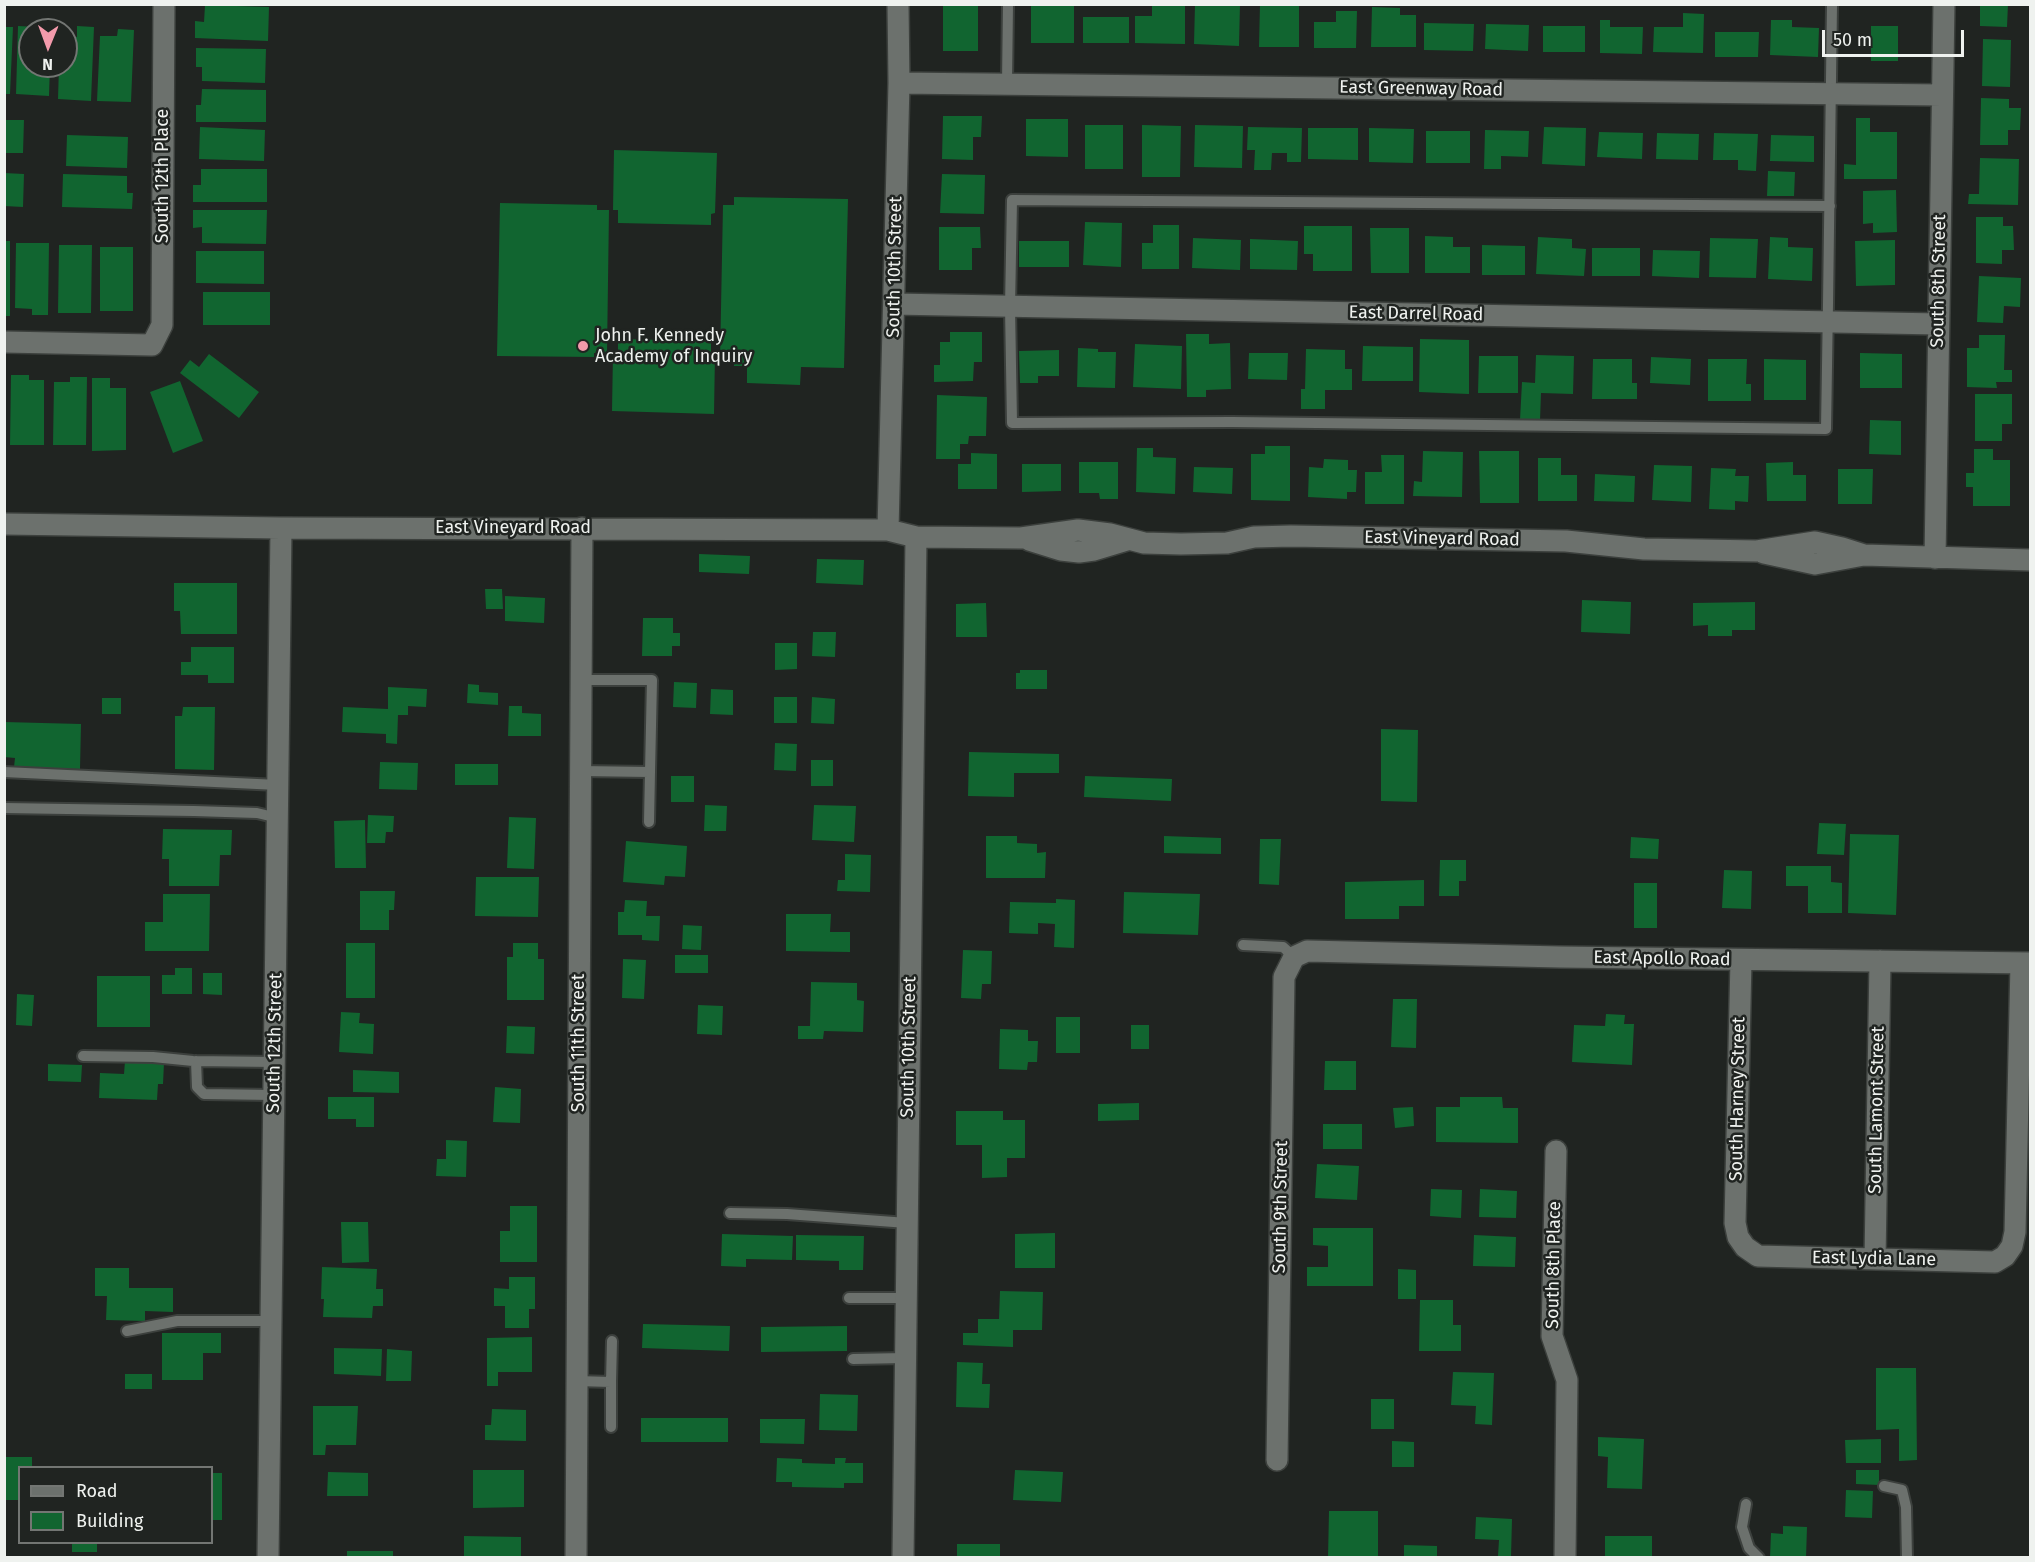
<!DOCTYPE html>
<style>
body{margin:0}
#map{position:relative;width:2035px;height:1562px;overflow:hidden;background:#202421;font-family:"Fira Sans",sans-serif}
canvas{display:block}
.frame{position:absolute;inset:0;border:6px solid #eff2ef;pointer-events:none}
.legend{position:absolute;left:18px;top:1466px;width:195px;height:78px;box-sizing:border-box;background:#202421;border:2px solid #737673;margin:0;padding:8px 10px;list-style:none;font-size:18px;color:#eff2ef}
.legend li{display:flex;align-items:center;gap:12px;height:30px}
.legend b{width:30px;border:2px solid #737673}
.north{position:absolute;left:18px;top:18px;width:60px;height:60px;box-sizing:border-box;background:#202421;border:2px solid #737673;border-radius:50%;rotate:181deg;font-size:16px;font-weight:700;line-height:24px;text-align:center;color:#eff2ef}
.north::after{content:'';display:block;margin:auto;width:21px;height:27px;background:#f39aab;clip-path:polygon(50% 0,100% 100%,50% 72%,0 100%)}
.scale{position:absolute;left:1822px;top:30px;width:142px;height:27px;box-sizing:border-box;border:3px solid #eff2ef;border-top:0;padding-left:8px;font-size:18px;line-height:21px;white-space:nowrap;color:#eff2ef;-webkit-text-stroke:4px #202421;paint-order:stroke}
</style>
<div id="map">
<canvas width="2035" height="1562"></canvas>
<div class="frame"></div>
<ul class="legend">
<li><b style="height:8px;background:#6c716d"></b>Road</li>
<li><b style="height:16px;background:#116530"></b>Building</li>
</ul>
<div class="north">N</div>
<div class="scale">50 m</div>
</div>
<script>
const ctx = document.querySelector('canvas').getContext('2d');
ctx.lineJoin = 'round';
function fillPath(path, color) { ctx.fillStyle = color; ctx.fill(path, 'evenodd'); }
const poly = rows => new Path2D(rows.map(r => 'M' + r).join(''));
function stroke(path, color, width, dash) { ctx.strokeStyle = color; ctx.lineWidth = width; ctx.lineCap = dash ? 'butt' : 'round'; ctx.setLineDash(dash || []); ctx.stroke(path); }
function label(font, color, halo, rows, align = 'center') {
  ctx.font = font + ' "Fira Sans",sans-serif'; ctx.lineWidth = 5; ctx.setLineDash([]); ctx.textBaseline = 'middle'; ctx.strokeStyle = halo; ctx.fillStyle = color; for (const [text, x, y, turn = 0] of rows) {
    ctx.save(); ctx.translate(x, y); ctx.rotate((+turn || 0) * Math.PI / 180); ctx.textAlign = isNaN(turn) ? turn : align; if (halo) ctx.strokeText(text, 0, 0); ctx.fillText(text, 0, 0); ctx.restore();
  }
}
fillPath(poly([
 [943,4,978,4,978,51,943,51],
 [1152,4,1185,4,1185,44,1135,43,1135,16,1152,16],
 [1195,4,1240,4,1239,46,1194,44],
 [1260,4,1299,4,1299,47,1259,47],
 [1980,4,2008,4,2007,27,1980,26],
 [205,5,269,7,268,41,195,38,195,21,204,22],
 [1031,5,1074,5,1074,43,1031,43],
 [1372,7,1400,8,1400,15,1416,15,1416,47,1371,47],
 [1336,11,1357,11,1356,48,1314,48,1314,22,1336,22],
 [1683,13,1704,14,1703,53,1653,52,1654,27,1683,27],
 [1083,17,1129,17,1129,43,1083,43],
 [1600,20,1610,20,1610,27,1643,27,1642,54,1600,53],
 [1771,20,1792,20,1792,27,1819,28,1818,57,1770,55],
 [1424,23,1474,24,1473,51,1424,50],
 [1486,24,1529,25,1528,51,1485,49],
 [18,26,37,27,37,30,30,30,30,66,50,66,49,96,16,94],
 [77,26,94,27,91,101,58,99,59,66,66,66,66,37,77,37],
 [1543,26,1585,26,1585,52,1543,52],
 [1871,26,1898,26,1898,61,1871,61],
 [4,27,13,27,10,94,4,94],
 [118,29,134,30,131,102,97,101,100,36,117,36],
 [1715,32,1759,32,1758,57,1715,57],
 [1983,39,2011,40,2010,87,1982,86],
 [196,48,266,49,265,83,202,81,202,67,196,67],
 [202,89,266,90,266,122,196,122,196,105,201,105],
 [1981,98,2009,99,2009,108,2021,108,2020,130,2008,130,2008,145,1980,145],
 [943,116,982,116,981,137,973,137,973,160,942,159],
 [1856,118,1870,118,1870,132,1897,132,1897,179,1844,179,1844,164,1856,165],
 [1026,119,1068,119,1068,157,1026,156],
 [4,120,24,120,23,153,4,153],
 [1085,125,1123,125,1123,169,1085,169],
 [1142,125,1181,126,1180,177,1142,177],
 [1195,125,1243,126,1242,168,1194,167],
 [200,127,265,130,264,161,199,159],
 [1248,127,1302,128,1301,162,1287,162,1287,153,1272,153,1271,170,1254,170,1255,150,1247,150],
 [1544,127,1586,128,1585,166,1542,164],
 [1308,128,1358,128,1358,160,1308,159],
 [1369,128,1414,129,1413,163,1369,162],
 [1485,130,1529,131,1528,157,1501,156,1501,169,1484,169],
 [1426,131,1470,131,1470,163,1426,163],
 [1599,132,1643,133,1642,159,1597,157],
 [1657,133,1699,134,1698,160,1656,159],
 [1714,133,1758,134,1756,171,1738,170,1738,160,1713,160],
 [67,135,128,137,127,168,66,166],
 [1771,135,1814,136,1814,162,1770,161],
 [614,150,717,153,715,213,711,214,711,225,618,223,618,210,613,210],
 [1980,158,2019,159,2018,205,1968,204,1969,194,1979,194],
 [201,169,267,169,267,202,193,202,193,185,201,185],
 [1768,171,1795,172,1794,196,1767,196],
 [4,173,24,174,23,207,4,206],
 [63,174,127,176,127,193,133,193,132,209,62,207],
 [942,174,985,175,984,214,940,213],
 [1896,190,1897,232,1873,233,1873,223,1863,224,1863,191],
 [734,197,848,199,844,368,801,367,800,385,747,383,747,366,734,366,734,360,720,360,723,205,734,205],
 [500,203,597,205,597,210,609,210,607,353,594,353,594,357,497,356],
 [193,210,267,210,266,244,202,243,202,227,193,228],
 [1976,217,2003,217,2003,226,2013,226,2014,250,2002,250,2002,264,1976,263],
 [1085,222,1122,223,1121,267,1083,265],
 [1153,225,1179,225,1179,269,1142,269,1142,243,1153,243],
 [1304,226,1352,226,1352,271,1313,271,1313,254,1304,254],
 [939,227,980,227,981,248,972,248,972,270,939,270],
 [1370,228,1409,228,1409,273,1371,273],
 [1425,236,1453,237,1453,247,1470,247,1470,273,1425,273],
 [1538,237,1572,239,1572,248,1586,249,1584,276,1536,274],
 [1770,237,1788,238,1788,247,1813,248,1812,281,1768,279],
 [1193,238,1241,240,1240,270,1192,268],
 [1710,238,1758,239,1756,278,1709,277],
 [1250,239,1298,241,1297,270,1250,269],
 [1895,240,1895,285,1856,286,1855,241],
 [5,241,10,241,10,316,5,316],
 [1019,241,1069,241,1069,267,1019,267],
 [16,243,49,243,48,315,32,315,32,309,15,308],
 [59,245,92,245,91,313,58,313],
 [1482,245,1525,246,1525,275,1482,275],
 [100,247,133,247,133,311,100,311],
 [1592,248,1640,248,1640,276,1592,276],
 [1653,250,1700,251,1699,278,1652,276],
 [196,251,264,251,264,284,196,283],
 [1979,276,2021,278,2020,307,2004,306,2003,323,1977,322],
 [203,292,270,292,270,325,203,325],
 [950,332,982,332,982,362,974,362,973,381,934,382,934,365,940,365,940,342,950,342],
 [1186,334,1209,334,1209,344,1230,343,1231,389,1206,390,1206,397,1187,397],
 [1979,335,2005,335,2004,370,2012,370,2012,382,1996,382,1997,388,1967,387,1967,348,1979,348],
 [618,339,711,341,711,352,715,353,714,414,612,411,613,352,618,352],
 [1420,339,1469,340,1469,394,1419,392],
 [1135,344,1182,346,1181,389,1133,387],
 [1363,346,1413,347,1413,381,1362,381],
 [1078,348,1098,349,1098,352,1116,352,1115,388,1077,387],
 [1306,349,1345,350,1345,369,1352,369,1352,390,1325,390,1325,409,1301,409,1301,389,1305,389],
 [1059,350,1059,376,1038,376,1038,383,1020,383,1019,351],
 [1249,353,1288,353,1287,380,1248,379],
 [1860,353,1902,354,1902,388,1860,388],
 [209,354,259,392,239,418,180,373,190,360,199,367],
 [1536,355,1574,356,1573,394,1541,393,1540,421,1520,420,1522,382,1535,383],
 [1479,356,1518,356,1518,393,1478,393],
 [1651,357,1691,359,1690,385,1650,383],
 [1593,359,1632,359,1632,383,1637,383,1637,399,1592,399],
 [1708,359,1747,359,1746,384,1751,384,1751,401,1708,401],
 [1764,359,1806,360,1806,400,1764,400],
 [11,375,29,375,29,380,44,380,44,445,10,445],
 [70,377,87,377,86,445,53,445,54,382,70,382],
 [92,378,110,378,110,388,126,388,126,450,92,451],
 [180,381,203,441,173,453,150,392],
 [1975,394,2012,394,2012,424,2002,424,2002,441,1975,441],
 [937,395,987,397,986,436,969,436,968,444,960,444,960,459,936,459],
 [1870,420,1901,421,1901,455,1869,454],
 [1265,446,1290,446,1290,501,1251,500,1251,454,1265,454],
 [1137,448,1153,448,1153,457,1176,458,1175,494,1136,492],
 [1974,449,1993,449,1993,460,2010,460,2010,506,1973,506,1973,487,1966,487,1966,473,1974,473],
 [1423,451,1463,452,1462,497,1413,496,1414,481,1422,482],
 [1479,451,1519,451,1519,503,1480,503],
 [971,453,997,454,997,489,958,489,958,464,971,464],
 [1381,455,1404,455,1404,504,1365,504,1365,472,1382,472],
 [1538,458,1561,458,1561,475,1577,475,1577,501,1538,501],
 [1324,459,1348,460,1348,470,1357,470,1356,492,1347,492,1347,499,1308,497,1309,467,1323,468],
 [1079,462,1118,462,1118,499,1100,499,1099,493,1079,493],
 [1793,462,1793,475,1806,475,1806,501,1767,501,1766,463],
 [1022,464,1061,464,1061,491,1022,492],
 [1654,465,1692,466,1691,502,1652,500],
 [1194,467,1233,468,1232,494,1193,492],
 [1711,468,1736,469,1735,476,1749,476,1748,502,1735,501,1735,510,1709,509],
 [1838,469,1873,469,1872,504,1838,504],
 [1595,474,1635,476,1634,502,1594,501],
 [699,554,750,556,749,574,699,572],
 [817,559,864,560,863,585,816,583],
 [174,583,237,583,237,634,181,634,180,611,174,611],
 [485,589,502,589,503,609,486,609],
 [505,596,545,598,544,623,505,621],
 [1582,600,1631,602,1630,634,1581,632],
 [1755,602,1755,630,1732,630,1732,636,1708,636,1708,625,1693,626,1693,603],
 [986,603,987,637,956,637,956,604],
 [643,618,673,618,673,633,680,633,680,646,672,646,672,656,642,656],
 [813,632,836,632,835,657,812,656],
 [775,643,797,643,797,669,775,670],
 [191,647,234,647,234,683,208,683,208,675,181,675,181,662,191,662],
 [1020,670,1047,670,1047,689,1016,689,1016,673,1020,673],
 [674,682,697,683,696,708,673,707],
 [468,684,479,685,479,692,498,693,498,705,467,703],
 [388,687,427,689,426,707,408,706,408,715,398,715,397,744,386,743,386,734,342,732,343,707,388,709],
 [711,689,733,690,733,715,710,714],
 [774,697,797,697,797,723,774,723],
 [812,697,835,699,834,724,811,723],
 [102,698,121,698,121,714,102,714],
 [509,706,522,706,522,713,541,714,541,736,508,736],
 [183,707,215,707,214,770,175,769,175,716,182,716],
 [4,722,81,724,80,769,14,767,15,758,4,757],
 [1381,729,1418,730,1417,802,1381,801],
 [775,743,797,744,796,771,774,770],
 [969,752,1059,754,1059,773,1014,773,1014,797,968,796],
 [811,760,833,760,833,786,811,786],
 [380,762,418,763,417,790,379,789],
 [455,764,498,764,498,785,455,785],
 [671,776,694,776,694,802,671,802],
 [1085,776,1172,779,1171,801,1084,797],
 [705,805,727,806,726,831,704,831],
 [814,805,856,806,854,842,812,840],
 [368,815,394,816,393,832,386,832,385,843,367,843],
 [509,817,536,818,534,869,507,868],
 [365,820,366,868,335,868,334,821],
 [1819,823,1846,824,1844,855,1817,854],
 [163,829,232,830,231,855,220,855,219,886,169,886,169,859,162,859],
 [1850,834,1899,835,1896,915,1848,913],
 [986,836,1017,836,1017,843,1037,844,1037,853,1046,852,1045,878,986,878],
 [1164,836,1221,838,1221,854,1164,853],
 [1631,837,1659,839,1658,859,1630,858],
 [1260,839,1281,839,1279,885,1259,884],
 [626,841,687,846,685,877,665,876,664,885,623,882],
 [845,854,871,855,870,892,837,891,838,880,845,880],
 [1440,860,1466,860,1466,881,1459,881,1459,896,1439,896],
 [1786,866,1831,866,1831,882,1842,883,1842,913,1808,913,1808,886,1786,886],
 [1724,870,1752,871,1751,909,1722,908],
 [476,877,539,877,538,917,475,916],
 [1424,880,1424,906,1399,906,1399,919,1345,919,1345,882],
 [1634,883,1657,883,1657,928,1634,928],
 [360,891,395,891,394,910,389,910,389,930,360,930],
 [1124,892,1200,894,1198,935,1123,933],
 [163,894,210,894,209,951,145,951,145,922,163,922],
 [1056,899,1075,900,1074,948,1054,947,1055,924,1038,923,1038,934,1009,933,1010,902,1056,903],
 [625,900,647,901,646,916,660,916,659,941,642,940,642,935,618,935,618,912,624,912],
 [786,914,831,914,830,932,850,932,850,952,786,951],
 [683,925,702,926,701,950,682,949],
 [346,943,375,943,375,998,346,998],
 [513,943,538,943,538,959,544,959,544,1000,507,1000,507,957,513,957],
 [963,950,992,951,991,984,982,984,981,999,961,998],
 [675,955,708,955,708,973,675,973],
 [623,959,646,960,644,999,622,998],
 [175,968,192,968,192,994,162,994,162,975,175,975],
 [203,973,222,973,222,995,203,994],
 [97,976,150,976,150,1027,97,1027],
 [811,982,857,983,857,1000,864,1001,863,1032,824,1031,823,1039,798,1039,798,1026,810,1026],
 [17,994,34,995,32,1026,16,1025],
 [1393,999,1417,999,1416,1048,1391,1047],
 [698,1005,723,1006,722,1035,697,1034],
 [341,1012,360,1013,359,1023,374,1024,373,1054,339,1052],
 [1606,1014,1625,1015,1624,1024,1634,1024,1632,1065,1572,1062,1574,1025,1605,1026],
 [1056,1017,1080,1017,1080,1053,1056,1053],
 [1131,1025,1149,1025,1149,1049,1131,1049],
 [507,1026,535,1027,534,1054,506,1053],
 [1000,1029,1028,1030,1028,1041,1038,1041,1037,1062,1028,1062,1027,1070,999,1069],
 [125,1061,164,1063,163,1084,158,1084,157,1100,99,1098,100,1073,124,1074],
 [1325,1061,1356,1061,1356,1090,1324,1090],
 [48,1064,82,1065,81,1082,48,1081],
 [353,1070,399,1072,399,1093,353,1092],
 [495,1087,521,1089,520,1123,493,1122],
 [328,1097,374,1097,374,1127,356,1127,356,1119,328,1119],
 [1460,1097,1502,1097,1503,1108,1518,1108,1518,1143,1436,1142,1436,1107,1460,1107],
 [1139,1103,1139,1120,1098,1121,1098,1104],
 [1413,1107,1414,1126,1395,1128,1393,1108],
 [956,1111,1003,1111,1003,1120,1025,1120,1025,1158,1007,1158,1007,1177,982,1178,982,1145,956,1145],
 [1323,1124,1362,1124,1362,1149,1323,1149],
 [446,1140,467,1141,466,1177,436,1176,437,1159,446,1159],
 [1317,1164,1359,1166,1357,1200,1315,1198],
 [1431,1189,1462,1190,1461,1218,1430,1216],
 [1480,1189,1517,1191,1516,1218,1479,1217],
 [510,1206,537,1206,537,1262,500,1262,500,1231,510,1231],
 [341,1222,368,1222,369,1262,342,1263],
 [1313,1228,1373,1228,1373,1286,1307,1286,1307,1267,1328,1267,1328,1246,1313,1245],
 [1055,1233,1055,1268,1015,1268,1015,1234],
 [722,1234,793,1236,792,1260,746,1259,746,1267,721,1266],
 [796,1235,864,1236,863,1270,839,1270,839,1261,796,1260],
 [1474,1235,1516,1237,1515,1267,1473,1266],
 [322,1267,377,1269,376,1289,383,1289,383,1306,373,1306,372,1318,323,1317,324,1299,321,1299],
 [95,1268,129,1268,129,1288,173,1288,173,1312,145,1311,145,1321,106,1320,107,1296,95,1296],
 [1398,1269,1416,1270,1416,1299,1398,1299],
 [509,1277,535,1277,535,1309,529,1309,529,1328,505,1328,505,1306,494,1306,494,1288,509,1289],
 [1000,1291,1043,1292,1042,1330,1013,1330,1013,1347,963,1345,963,1333,978,1333,978,1319,999,1319],
 [1420,1300,1453,1300,1453,1325,1461,1325,1461,1351,1419,1351],
 [643,1324,730,1326,729,1351,642,1348],
 [847,1326,847,1351,761,1352,761,1327],
 [162,1333,221,1333,221,1353,203,1353,203,1380,162,1380],
 [532,1337,532,1372,498,1372,498,1386,487,1386,487,1338],
 [334,1348,382,1349,381,1376,334,1374],
 [387,1349,412,1351,411,1381,386,1381],
 [957,1362,983,1363,982,1384,990,1384,989,1408,956,1407],
 [1876,1368,1916,1368,1917,1460,1899,1461,1899,1429,1876,1430],
 [1453,1372,1494,1373,1492,1425,1475,1424,1476,1406,1451,1405],
 [125,1374,152,1374,152,1389,125,1389],
 [820,1394,858,1395,857,1431,819,1430],
 [1371,1399,1394,1399,1394,1429,1371,1429],
 [313,1406,358,1406,356,1445,326,1445,325,1455,313,1455],
 [492,1409,526,1410,526,1441,485,1440,485,1425,491,1425],
 [641,1418,728,1418,728,1442,641,1442],
 [760,1419,805,1419,804,1444,760,1443],
 [1598,1437,1644,1439,1642,1489,1607,1488,1608,1457,1598,1456],
 [1881,1439,1881,1463,1846,1463,1845,1440],
 [1392,1441,1414,1442,1414,1467,1392,1467],
 [4,1457,32,1457,32,1468,20,1468,20,1500,4,1500],
 [777,1458,802,1459,802,1463,835,1464,835,1458,846,1458,845,1463,863,1463,863,1483,844,1483,844,1488,792,1487,792,1482,776,1482],
 [473,1470,524,1470,524,1507,473,1508],
 [1015,1470,1063,1472,1061,1502,1013,1500],
 [1856,1470,1879,1470,1879,1485,1856,1484],
 [328,1472,368,1473,368,1496,327,1496],
 [212,1473,222,1473,222,1520,212,1520],
 [1846,1490,1873,1491,1872,1518,1845,1517],
 [1329,1511,1378,1511,1378,1558,1328,1558],
 [1476,1517,1512,1519,1511,1557,1498,1556,1499,1540,1475,1539],
 [1783,1526,1807,1527,1806,1558,1770,1558,1771,1533,1783,1534],
 [464,1536,521,1537,521,1558,464,1558],
 [1605,1536,1652,1536,1652,1558,1605,1558],
 [72,1542,97,1542,97,1552,72,1552],
 [957,1544,1000,1544,1000,1558,957,1558],
 [1404,1545,1437,1546,1437,1558,1404,1558],
 [347,1551,393,1551,393,1558,347,1558]
]), '#116530');
const lane = poly([
 [1007,84,1008,4],
 [1830,206,1012,200,1010,307,1012,423,1232,422,1826,429,1828,304,1832,4],
 [580,771,650,772,652,680,581,680],
 [4,772,278,785],
 [4,808,194,811,257,813,278,818],
 [649,822,650,772],
 [1243,945,1283,947,1294,957],
 [83,1056,153,1057,193,1061,275,1062],
 [196,1061,197,1087,204,1094,274,1095],
 [730,1213,787,1214,907,1223],
 [849,1298,906,1298],
 [127,1331,177,1321,272,1321],
 [853,1359,905,1358],
 [577,1381,611,1382,611,1427],
 [611,1382,612,1341],
 [1884,1486,1902,1490,1906,1507,1907,1558],
 [1746,1504,1742,1527,1749,1548,1759,1558]
]);
const street = poly([
 [899,83,1942,95],
 [894,304,1938,324],
 [4,342,152,345,162,325,164,4],
 [4,524,281,528,888,530,916,537,1021,538,1078,530,1110,534,1144,543,1181,544,1227,543,1254,537,1291,536,1566,541,1644,549,1757,551,1815,542,1842,548,1864,555],
 [888,530,899,83,898,4],
 [1029,540,1061,550,1079,552,1094,550,1127,540],
 [1764,553,1815,564,1864,555,2030,560],
 [1935,558,1944,4],
 [1741,960,1735,1223,1738,1237,1745,1247,1758,1256,1995,1262,2005,1256,2012,1246,2015,1232,2021,963],
 [1556,1151,1552,1336,1567,1380,1565,1558],
 [1875,1259,1880,961],
 [1277,1460,1284,977,1294,957,1307,951,1560,957,2030,963],
 [268,1558,281,528],
 [576,1558,582,528],
 [903,1558,916,537]
]);
stroke(lane, '#3c403d', 14);
stroke(street, '#3c403d', 24);
stroke(lane, '#6c716d', 10);
stroke(street, '#6c716d', 21);
for (const [x, y, r, color] of [
 [583,346,6,"#f39aab"]
]) { const dot = new Path2D(); dot.arc(x, y, r, 0, 2 * Math.PI); ctx.fillStyle = color; ctx.fill(dot); stroke(dot, '#202421', 2); }
label('18px', '#eff2ef', '#202421', [
 ["East Greenway Road",1421,89,1],
 ["South 12th Place",163,176,-90],
 ["South 10th Street",895,267,-89],
 ["South 8th Street",1939,281,-89],
 ["East Darrel Road",1416,314,1],
 ["East Vineyard Road",513,528],
 ["East Vineyard Road",1442,539,1],
 ["East Apollo Road",1662,959,1],
 ["South 12th Street",275,1043,-89],
 ["South 11th Street",579,1043,-90],
 ["South 10th Street",909,1047,-89],
 ["South Harney Street",1738,1099,-89],
 ["South Lamont Street",1877,1110,-89],
 ["South 9th Street",1281,1207,-89],
 ["East Lydia Lane",1874,1259,1],
 ["South 8th Place",1554,1265,-89]
]);
label('18px', '#eff2ef', '#202421', [
 ["John F. Kennedy",595,336],
 ["Academy of Inquiry",595,357]
], 'left');
</script>
